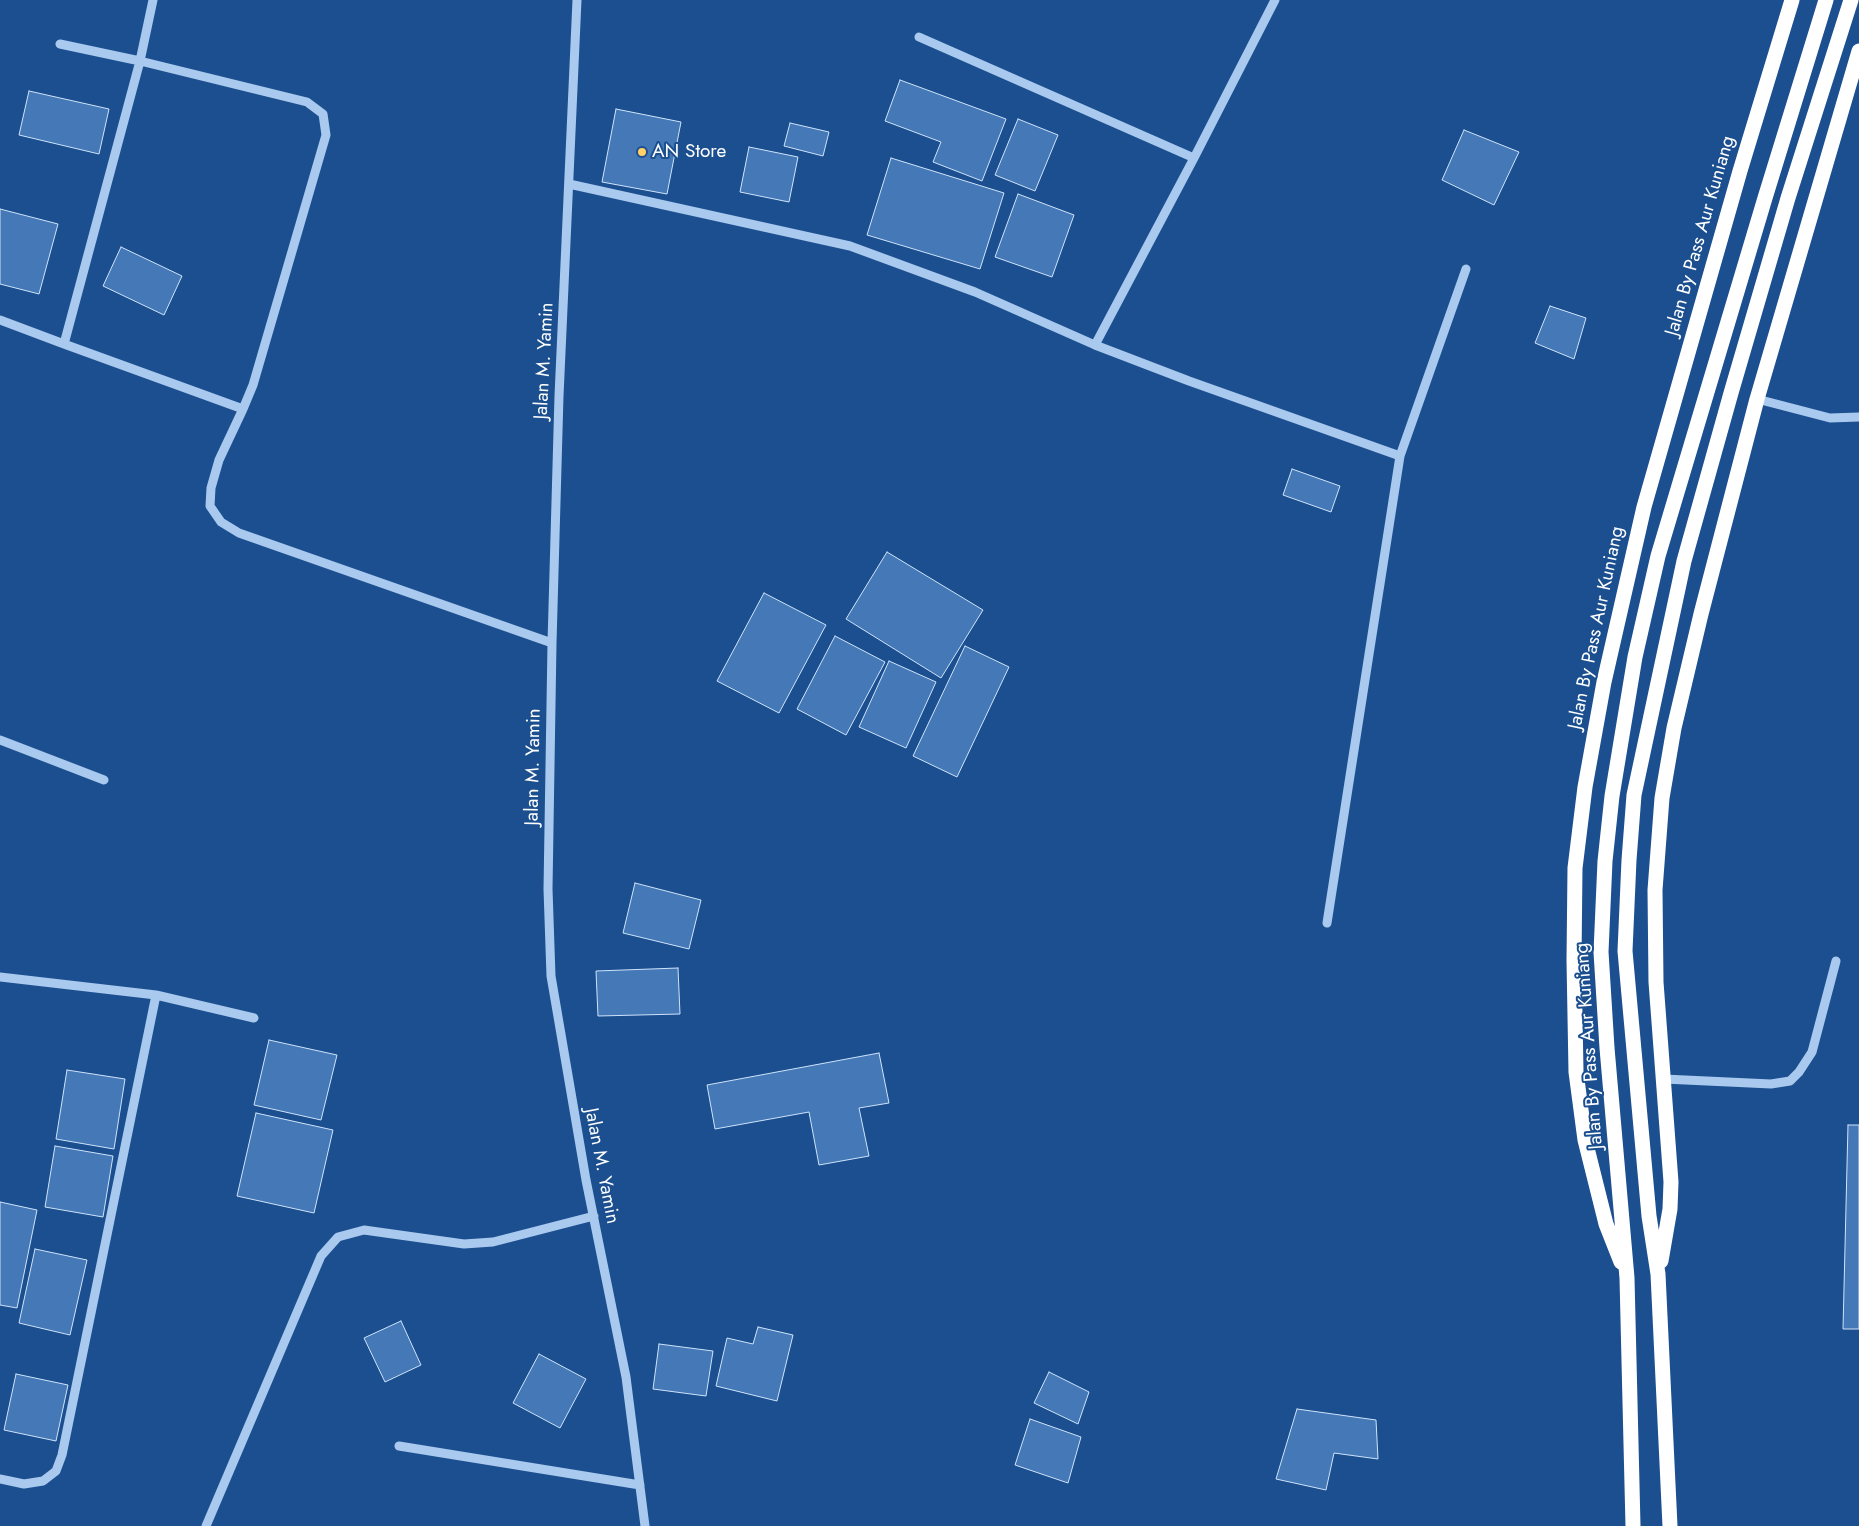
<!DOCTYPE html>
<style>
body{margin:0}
canvas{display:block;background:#1b4f8f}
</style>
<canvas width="1859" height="1526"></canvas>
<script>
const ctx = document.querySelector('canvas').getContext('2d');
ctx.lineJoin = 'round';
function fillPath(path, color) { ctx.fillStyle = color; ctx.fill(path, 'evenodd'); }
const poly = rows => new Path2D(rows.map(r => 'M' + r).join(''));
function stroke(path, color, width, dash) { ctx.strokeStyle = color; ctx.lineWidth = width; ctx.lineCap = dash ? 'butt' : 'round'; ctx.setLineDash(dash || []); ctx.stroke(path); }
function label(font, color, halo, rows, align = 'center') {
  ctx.font = font + ' Jost,sans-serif'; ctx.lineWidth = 4; ctx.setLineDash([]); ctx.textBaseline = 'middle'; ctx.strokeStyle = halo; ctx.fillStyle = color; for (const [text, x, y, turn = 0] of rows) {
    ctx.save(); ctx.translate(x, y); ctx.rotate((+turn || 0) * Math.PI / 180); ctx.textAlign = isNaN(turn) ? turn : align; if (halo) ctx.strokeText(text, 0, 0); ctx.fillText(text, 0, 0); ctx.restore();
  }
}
const building = poly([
 [900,80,1006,119,982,181,933,162,941,142,885,121,900,80],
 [29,91,109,109,99,154,19,135,29,91],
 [616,109,681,122,667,194,602,182,616,109],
 [1018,119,1058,135,1035,191,995,175,1018,119],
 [790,123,829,132,823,156,784,146,790,123],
 [1464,130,1519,152,1494,205,1442,180,1464,130],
 [749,147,798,157,789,202,740,192,749,147],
 [891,158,1004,193,980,269,867,235,891,158],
 [1018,194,1074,215,1052,277,995,257,1018,194],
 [0,209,58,224,39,294,0,284,0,209],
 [121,247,182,276,164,315,103,286,121,247],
 [1550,306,1586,318,1574,359,1535,343,1550,306],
 [1292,469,1340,486,1331,512,1283,495,1292,469],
 [887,552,983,610,941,678,846,619,887,552],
 [764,593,826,625,779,713,717,681,764,593],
 [835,636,885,662,846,735,797,709,835,636],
 [965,646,1009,667,957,777,913,756,965,646],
 [889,661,936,682,906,748,859,727,889,661],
 [635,883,701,900,689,949,623,933,635,883],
 [678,968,680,1014,598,1016,596,971,678,968],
 [269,1040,337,1055,321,1120,254,1105,269,1040],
 [879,1053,889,1103,859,1108,869,1156,819,1165,809,1112,715,1129,707,1085,879,1053],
 [67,1070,125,1079,114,1149,56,1139,67,1070],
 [256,1113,333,1130,314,1213,237,1196,256,1113],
 [1848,1125,1859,1125,1859,1329,1843,1329,1848,1125],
 [55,1146,113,1156,103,1217,45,1207,55,1146],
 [0,1202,37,1210,17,1308,0,1305,0,1202],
 [35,1249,87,1260,70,1335,19,1323,35,1249],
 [401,1321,421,1365,385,1382,364,1338,401,1321],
 [758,1327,793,1335,777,1401,716,1386,727,1338,753,1344,758,1327],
 [659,1344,713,1351,706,1396,653,1389,659,1344],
 [539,1354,586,1379,560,1428,513,1403,539,1354],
 [1049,1372,1089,1392,1078,1424,1034,1403,1049,1372],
 [16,1374,68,1385,56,1441,4,1430,16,1374],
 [1297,1409,1376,1420,1378,1459,1334,1453,1326,1490,1276,1479,1297,1409],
 [1030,1419,1081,1437,1068,1483,1015,1465,1030,1419]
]);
fillPath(building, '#4478b7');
stroke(building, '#cfe3fa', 1);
stroke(poly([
 [577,0,559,396,552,643,548,889,551,976,586,1180,626,1377,645,1526],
 [919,37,1194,158],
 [569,184,850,246,975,292,1095,345,1189,381,1400,456],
 [0,320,64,344,243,409,253,385,326,135,323,114,307,102,140,61,60,44],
 [64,344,140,61,153,0],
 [1095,345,1194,158,1275,0],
 [1757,399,1830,418,1859,417],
 [243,409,219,460,211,488,210,506,221,522,239,533,552,643],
 [0,740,104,780],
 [1327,923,1400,456,1466,269],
 [0,977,156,995,254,1018],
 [1664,1079,1771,1084,1790,1081,1799,1072,1812,1052,1836,961],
 [399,1446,640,1485],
 [0,1479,24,1484,43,1481,56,1471,62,1455,156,995],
 [206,1526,321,1256,338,1237,364,1230,464,1244,493,1242,594,1216]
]), '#a9c9ee', 9);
stroke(poly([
 [1661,1261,1670,1209,1671,1182,1656,982,1655,890,1662,798,1674,728,1701,614,1757,399,1859,51],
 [1621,1262,1606,1224,1585,1140,1576,1072,1574,960,1575,868,1585,787,1604,682,1644,507,1740,171,1792,0],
 [1633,1526,1627,1278,1607,1048,1601,952,1605,861,1612,796,1635,657,1658,556,1765,198,1826,0],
 [1670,1526,1658,1274,1649,1216,1625,951,1629,860,1634,795,1684,561,1731,393,1788,198,1851,0]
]), '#fff', 15);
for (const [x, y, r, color] of [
 [642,152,5,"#ffd166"]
]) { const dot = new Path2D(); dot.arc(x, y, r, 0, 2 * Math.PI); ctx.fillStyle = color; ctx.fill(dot); stroke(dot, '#1b4f8f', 2); }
label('19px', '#fff', '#1b4f8f', [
 ["AN Store",652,152]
], 'left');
label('19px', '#fff', '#1b4f8f', [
 ["Jalan By Pass Aur Kuniang",1701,236,-74],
 ["Jalan M. Yamin",545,361,-87],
 ["Jalan By Pass Aur Kuniang",1597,628,-78],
 ["Jalan M. Yamin",534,767,-89],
 ["Jalan By Pass Aur Kuniang",1590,1046,-94],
 ["Jalan M. Yamin",601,1166,79]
]);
</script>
